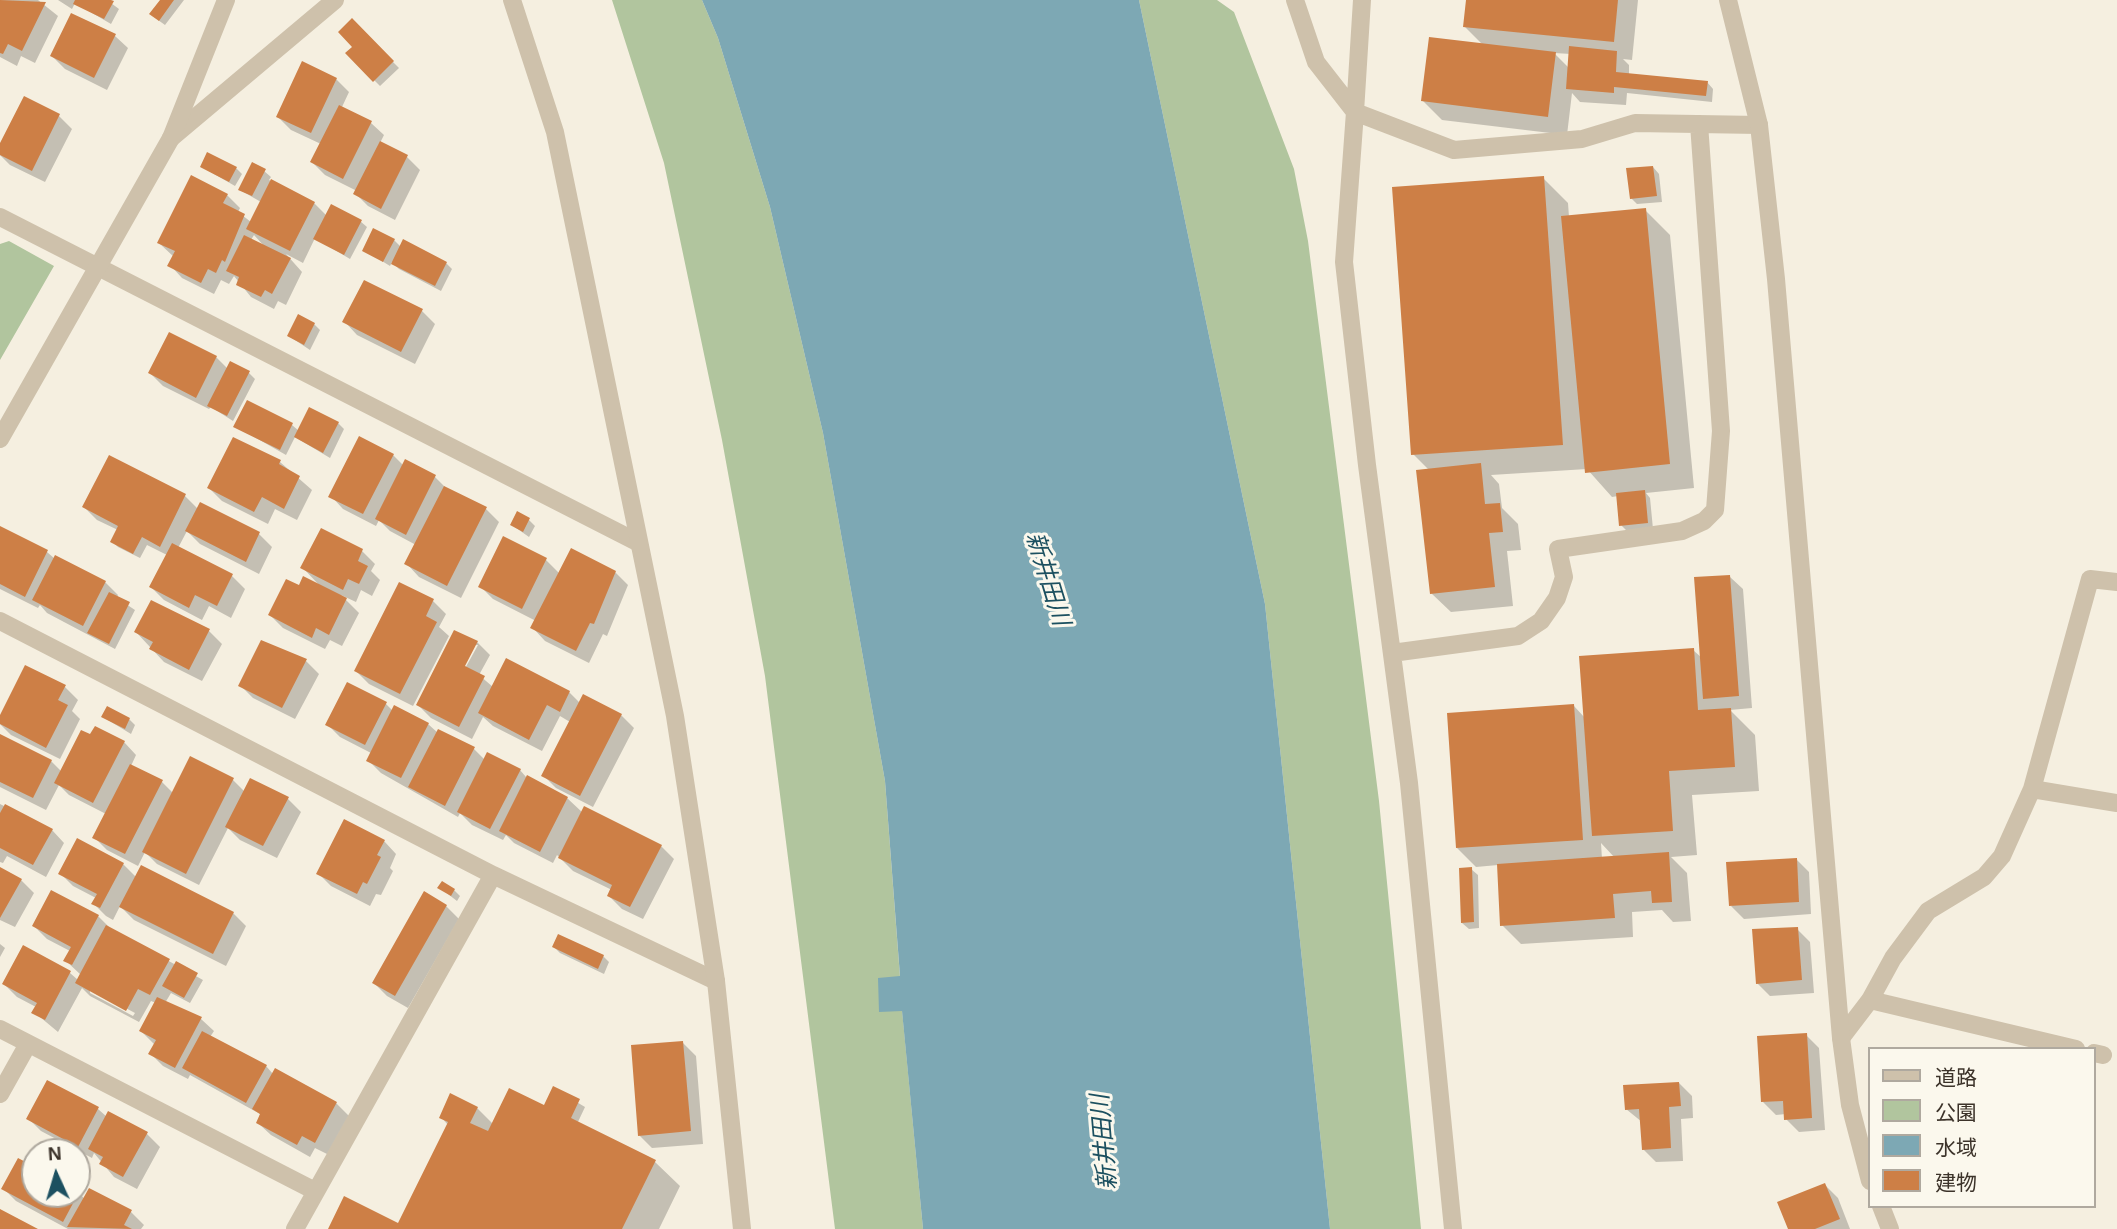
<!DOCTYPE html>
<meta charset="utf-8">
<style>
body{margin:0}
#map{position:relative;width:2117px;height:1229px;overflow:hidden;background:#f5efe0;font-family:Arial,"Noto Sans JP",sans-serif}
canvas{display:block}
.legend{position:absolute;left:1868px;top:1047px;width:228px;height:161px;box-sizing:border-box;background:#fbf8ed;border:2px solid #afa99f;margin:0;padding:9px 12px;list-style:none;font-size:21px;color:#3c332a}
.legend li{display:flex;align-items:center;gap:14px;height:35px}
.legend b{width:35px;border:2px solid #afa99f}
.north{position:absolute;left:21px;top:1138px;width:70px;height:70px;box-sizing:border-box;background:#fbf8ed;border:2px solid #afa99f;border-radius:50%;rotate:356deg;font-size:19px;font-weight:700;line-height:28px;text-align:center;color:#3c332a}
.north::after{content:'';display:block;margin:auto;width:24px;height:32px;background:#1c5060;clip-path:polygon(50% 0,100% 100%,50% 72%,0 100%)}
</style>
<div id="map">
<canvas width="2117" height="1229"></canvas>
<ul class="legend">
<li><b style="height:9px;background:#cec1ab"></b>道路</li>
<li><b style="height:19px;background:#b1c59e"></b>公園</li>
<li><b style="height:19px;background:#7da8b4"></b>水域</li>
<li><b style="height:19px;background:#cd7f46"></b>建物</li>
</ul>
<div class="north">N</div>
</div>
<script>
const ctx = document.querySelector('canvas').getContext('2d');
ctx.lineJoin = 'round';
function fillPath(path, color) { ctx.fillStyle = color; ctx.fill(path, 'evenodd'); }
const poly = rows => new Path2D(rows.map(r => 'M' + r).join(''));
function stroke(path, color, width, dash) { ctx.strokeStyle = color; ctx.lineWidth = width; ctx.lineCap = dash ? 'butt' : 'round'; ctx.setLineDash(dash || []); ctx.stroke(path); }
function label(font, color, halo, rows, align = 'center') {
  ctx.font = font + ' Arial,"Noto Sans JP",sans-serif'; ctx.lineWidth = 6; ctx.setLineDash([]); ctx.textBaseline = 'middle'; ctx.strokeStyle = halo; ctx.fillStyle = color; for (const [text, x, y, turn = 0] of rows) {
    ctx.save(); ctx.translate(x, y); ctx.rotate((+turn || 0) * Math.PI / 180); ctx.textAlign = isNaN(turn) ? turn : align; if (halo) ctx.strokeText(text, 0, 0); ctx.fillText(text, 0, 0); ctx.restore();
  }
}
fillPath(poly([
 [612,0,702,0,718,38,770,207,823,433,885,781,900,977,879,1011,902,1010,923,1229,835,1229,765,676,722,440,664,163],
 [1139,0,1217,0,1234,12,1294,169,1308,241,1379,801,1421,1229,1330,1229,1265,604],
 [9,241,54,266,0,360,0,244]
]), '#b1c59e');
fillPath(poly([
 [702,0,1139,0,1265,604,1330,1229,923,1229,902,1011,879,1012,878,978,900,976,885,781,823,433,770,207,718,38]
]), '#7da8b4');
fillPath(poly([
 [0,0,38,0,58,16,35,63,21,56,17,66,0,57],
 [58,0,107,0,119,9,111,24,75,3,72,9],
 [162,0,184,0,165,25,158,20],
 [1467,0,1638,0,1632,60,1623,59,1629,65,1629,75,1707,82,1713,89,1712,102,1627,93,1626,105,1580,102,1572,93,1567,135,1442,120,1423,101,1483,45,1465,27],
 [1554,53,1571,54,1569,68],
 [352,21,399,68,380,86,347,53,354,47],
 [115,36,128,48,107,90,65,69,52,56],
 [336,79,349,92,342,107,371,123,384,135,380,143,407,157,420,170,395,220,368,206,355,193,357,191,325,175,312,162,321,144,291,130,278,117],
 [59,116,72,129,45,182,10,165,0,155,0,147],
 [202,167,236,168,242,174,235,186],
 [1653,167,1659,174,1662,202,1637,204,1631,198],
 [264,171,271,177,269,180,314,203,327,216,360,221,367,227,350,259,315,238,303,263,286,254,302,272,286,305,278,301,274,309,251,297,234,276,229,284,221,280,214,294,182,278,170,265,174,257,159,243,227,195,240,208,238,212,251,222,261,202,240,190],
 [254,235,265,247,251,240],
 [1543,178,1568,203,1569,217,1645,210,1670,235,1694,488,1646,493,1650,498,1653,529,1627,531,1621,525,1618,496,1612,497,1587,469,1491,475,1499,484,1502,508,1518,524,1521,550,1507,551,1513,606,1451,612,1431,593,1429,470,1413,454],
 [394,240,401,247,446,263,452,269,441,291,399,269,392,262,390,266,364,250],
 [422,311,435,324,415,364,357,335,345,322],
 [314,324,320,330,310,350,289,336],
 [216,357,228,369,249,373,255,379,233,421,211,407,209,409,163,386,150,373],
 [338,423,344,429,330,458,295,437,286,455,235,426,292,425,299,431],
 [393,455,404,466,406,462,435,477,448,490,486,509,499,522,461,598,419,577,407,564,416,545,390,531,379,520,376,526,343,509,331,496],
 [109,457,185,496,198,509,201,504,259,534,272,547,259,574,200,544,187,531,178,548,232,576,245,589,231,618,209,606,202,620,164,600,151,587,167,555,147,545,140,558,118,547,112,541,118,530,97,520,84,507],
 [280,462,312,490,297,520,275,509,268,524,222,501,209,488],
 [529,520,535,526,529,537,512,525],
 [0,528,47,552,55,559,105,582,118,595,117,598,135,610,115,649,47,613,40,605,38,608,0,589],
 [504,539,546,560,560,574,572,551,615,572,628,585,607,636,603,634,589,663,545,641,533,628,536,621,493,599,480,586],
 [362,551,375,564,371,571,380,580,372,596,361,590,356,602,341,595,359,613,342,646,330,640,325,649,283,628,270,615,299,588,320,586,303,568],
 [1730,577,1743,589,1752,708,1730,710,1755,735,1759,791,1692,795,1697,855,1671,857,1687,873,1691,921,1673,922,1662,910,1632,912,1633,937,1521,944,1502,925,1498,865,1476,867,1457,848,1574,706,1585,718,1693,650,1702,658],
 [1601,843,1615,858,1602,859],
 [433,601,446,614,439,627,449,636,413,706,369,684,356,671],
 [209,631,222,644,202,681,164,662,136,632],
 [455,632,477,642,490,655,479,675,493,687,507,661,569,692,580,703,583,696,621,715,634,728,593,807,556,788,543,775,570,722,560,716,542,751,493,726,483,717,472,739,431,718,418,705],
 [474,645,478,645,462,674,459,673],
 [306,661,319,674,295,719,253,698,240,685],
 [348,684,386,704,393,711,428,724,438,733,474,749,485,760,520,770,526,777,567,798,583,813,661,846,674,859,643,919,622,909,609,896,612,890,573,871,557,855,553,863,514,843,506,835,503,840,472,825,460,813,458,817,381,773,368,760,371,753,340,737,327,724],
 [65,687,78,700,72,711,80,719,60,759,11,735,0,724,0,719],
 [103,717,129,719,135,725,131,734],
 [0,736,51,761,62,772,91,736,124,742,136,755,131,766,162,782,173,793,191,759,233,780,245,792,288,799,301,812,277,858,240,840,228,828,199,885,157,864,145,852,138,866,107,850,94,837,106,814,69,795,59,785,46,810,0,787],
 [0,804,52,830,64,843,46,877,7,856,3,863,0,862],
 [384,841,396,854,390,868,393,871,381,895,376,894,370,906,331,886,318,873],
 [1796,859,1809,872,1811,914,1744,919,1731,906],
 [123,864,136,877,233,913,246,926,226,966,134,920,120,906,113,920,106,916,93,903,96,898,73,886,60,873],
 [0,869,21,880,34,893,15,927,0,920],
 [1471,869,1478,875,1479,928,1469,929,1462,923],
 [440,888,454,890,460,896,457,901],
 [425,894,446,906,459,919,408,1008,387,996,374,983],
 [98,916,111,929,203,980,190,1003,171,993,165,1003,201,1019,214,1031,210,1037,266,1066,273,1074,336,1103,349,1116,329,1155,315,1148,310,1157,271,1135,258,1123,260,1114,190,1075,188,1079,163,1066,151,1054,154,1044,141,1031,156,1003,151,1001,139,1022,90,996,82,988,58,1032,34,1012,36,1007,17,997,4,984,24,948,70,973,78,980,81,975,65,960,70,951,47,939,34,926],
 [90,989,135,1013,133,1016,90,993],
 [1797,929,1810,942,1814,993,1770,996,1757,983],
 [0,944,5,948,0,957],
 [554,947,603,956,609,962,604,974,560,953],
 [1806,1035,1819,1048,1825,1130,1799,1132,1786,1119,1786,1114,1776,1115,1763,1102],
 [683,1043,696,1056,703,1144,652,1148,639,1135],
 [48,1082,98,1109,107,1117,147,1134,160,1147,137,1189,114,1177,94,1153,92,1158,41,1131,28,1118],
 [1679,1083,1692,1096,1693,1118,1681,1119,1683,1161,1656,1162,1643,1149,1642,1122,1626,1109],
 [553,1088,585,1107,577,1124,655,1162,680,1186,659,1229,330,1229,399,1225,448,1125,441,1117,477,1108,493,1124,551,1111],
 [35,1169,35,1194,77,1194,77,1192,85,1199,131,1212,144,1225,141,1229,68,1229,16,1201,3,1188],
 [1825,1185,1838,1198,1850,1229,1790,1229]
]), '#0003');
fillPath(poly([
 [0,0,46,2,22,51,8,44,3,54,0,53],
 [75,0,111,0,114,1,104,19,73,4],
 [160,0,174,0,159,21,149,14],
 [1466,0,1618,0,1614,42,1463,27],
 [71,13,116,34,94,78,50,56],
 [352,18,394,61,373,82,345,53,352,47,338,32],
 [1429,37,1556,52,1548,117,1421,101],
 [1569,46,1617,51,1616,72,1708,81,1706,96,1614,87,1614,93,1566,89],
 [302,61,337,78,311,133,276,117],
 [24,96,60,114,32,171,0,155,0,143],
 [339,105,372,121,343,179,310,162],
 [380,141,408,155,381,209,353,194],
 [207,152,237,167,229,182,200,167],
 [252,162,266,169,252,196,238,190],
 [1653,166,1657,196,1630,199,1626,168],
 [191,175,228,194,223,203,245,214,225,262,222,260,216,273,208,269,201,283,167,266,175,251,157,243],
 [1544,176,1563,445,1411,455,1392,187],
 [271,179,315,202,290,251,246,229],
 [331,204,362,220,344,255,313,239],
 [1646,208,1670,464,1585,473,1561,216],
 [373,228,395,239,383,262,362,251],
 [244,235,291,258,272,294,265,290,261,297,236,285,239,277,226,271],
 [403,239,447,262,435,286,391,264],
 [364,280,423,309,401,352,342,322],
 [298,314,315,323,304,345,287,336],
 [169,332,217,356,196,398,148,373],
 [230,361,250,371,227,416,207,406],
 [247,400,293,423,280,450,233,427],
 [309,407,339,422,323,453,294,437],
 [359,436,394,454,363,514,328,497],
 [233,437,281,460,279,464,300,476,284,509,262,497,254,512,207,488],
 [109,455,186,494,160,547,142,537,133,554,110,542,118,526,82,507],
 [405,459,436,475,406,535,375,519],
 [1481,463,1485,504,1500,503,1503,532,1489,533,1495,587,1430,594,1416,470],
 [444,486,487,507,447,586,404,564],
 [1645,490,1648,523,1619,526,1616,493],
 [200,502,260,532,246,562,185,531],
 [517,511,530,518,523,532,510,525],
 [0,526,48,550,25,597,0,584],
 [321,528,363,549,358,561,368,566,359,584,348,579,343,590,300,568],
 [503,536,547,558,522,609,478,587],
 [172,543,233,574,217,606,195,595,189,608,149,587],
 [571,548,616,571,594,624,590,623,576,651,530,628],
 [55,555,106,581,83,626,32,600],
 [1730,575,1739,696,1703,699,1694,577],
 [303,576,347,598,329,635,316,628,312,638,268,615,286,579,299,585],
 [399,582,434,599,426,616,437,622,400,694,354,671],
 [109,592,130,602,109,644,87,633],
 [151,600,210,629,189,670,149,649,153,642,134,632],
 [454,630,478,641,465,666,485,676,459,727,416,705],
 [261,640,307,659,282,708,238,686],
 [1694,648,1698,710,1731,708,1735,767,1669,771,1673,831,1592,836,1579,656],
 [506,658,570,691,560,712,547,705,529,740,478,713],
 [25,665,66,685,58,700,68,705,46,748,0,724,0,715],
 [347,682,387,702,365,745,325,725],
 [583,694,622,714,580,796,541,776],
 [1574,704,1583,840,1456,848,1447,713],
 [394,705,429,723,401,778,366,761],
 [107,706,130,718,125,729,101,717],
 [95,726,125,741,93,803,54,783,81,730,90,734],
 [438,729,475,747,445,806,408,787],
 [0,734,52,760,33,798,0,782],
 [487,752,521,769,490,829,457,812],
 [190,756,234,778,186,874,142,852],
 [130,764,163,780,125,854,92,838],
 [527,775,568,797,540,852,499,831],
 [250,778,289,797,263,846,225,827],
 [5,804,53,829,33,865,0,848,0,813],
 [584,806,662,845,630,907,607,896,612,885,558,858],
 [344,819,385,840,377,855,381,857,367,884,363,882,357,894,316,874],
 [77,838,124,863,100,908,91,904,97,894,58,874],
 [1669,852,1672,902,1652,903,1651,891,1613,894,1615,918,1500,926,1497,864],
 [1797,858,1799,902,1729,906,1726,862],
 [141,865,234,912,213,954,119,907],
 [0,867,22,879,0,918],
 [1472,867,1474,922,1461,923,1459,868],
 [442,881,455,889,451,896,437,888],
 [51,890,99,915,72,965,63,961,71,947,32,926],
 [424,891,447,905,395,996,372,983],
 [106,925,170,959,150,995,138,989,126,1011,75,983],
 [1798,927,1802,980,1756,984,1752,929],
 [558,934,604,955,598,969,552,947],
 [23,945,71,971,45,1020,31,1013,37,1003,2,984],
 [176,961,198,973,184,998,162,986],
 [157,997,202,1017,175,1068,148,1054,156,1040,139,1031],
 [202,1031,267,1065,246,1103,182,1068],
 [1807,1033,1812,1118,1784,1120,1783,1101,1761,1102,1757,1036],
 [683,1041,691,1131,638,1136,631,1045],
 [275,1068,337,1102,315,1143,302,1136,297,1145,256,1123,260,1114,252,1109],
 [47,1080,99,1107,78,1147,26,1119],
 [1679,1082,1681,1106,1669,1107,1671,1148,1642,1150,1639,1109,1625,1110,1623,1085],
 [553,1086,580,1099,571,1118,656,1160,622,1229,328,1229,344,1196,398,1223,448,1122,439,1118,450,1093,478,1107,470,1123,488,1131,509,1088,544,1105],
 [108,1111,148,1132,123,1177,99,1164,103,1157,88,1149],
 [18,1158,35,1167,35,1194,78,1194,63,1222,1,1189],
 [1825,1183,1840,1219,1815,1229,1788,1229,1777,1202],
 [89,1188,132,1210,124,1225,132,1229,67,1227],
 [0,1209,38,1229,0,1229]
]), '#cd7f46');
stroke(poly([
 [1295,0,1316,62,1355,112],
 [1355,112,1362,0],
 [1392,653,1518,636,1541,621,1557,598,1564,577,1558,549,1682,531,1704,521,1715,510,1721,431,1699,124],
 [1453,1229,1409,783,1367,465,1344,262,1355,112,1454,150,1582,139,1635,123,1759,125]
]), '#cec1ab', 18);
stroke(poly([
 [171,138,335,0],
 [0,217,637,542],
 [0,621,493,875,716,981],
 [2032,789,2117,803],
 [1870,1000,2076,1049],
 [0,1029,315,1191],
 [1841,1038,1870,1000,1893,958,1928,911,1984,877,2002,856,2032,789,2090,579,2117,582],
 [2094,1053,2103,1055],
 [0,1094,28,1044],
 [295,1229,493,875]
]), '#cec1ab', 18);
stroke(poly([
 [512,0,555,132,675,716,716,981,742,1229],
 [1728,0,1759,125,1776,279,1841,1038,1850,1105,1870,1181],
 [0,439,171,138,226,0],
 [1881,1206,1890,1229]
]), '#cec1ab', 18);
label('italic 24px', '#1c5060', '#fbf8ed', [
 ["新井田川",1047,579,73],
 ["新井田川",1105,1142,-95]
]);
</script>
